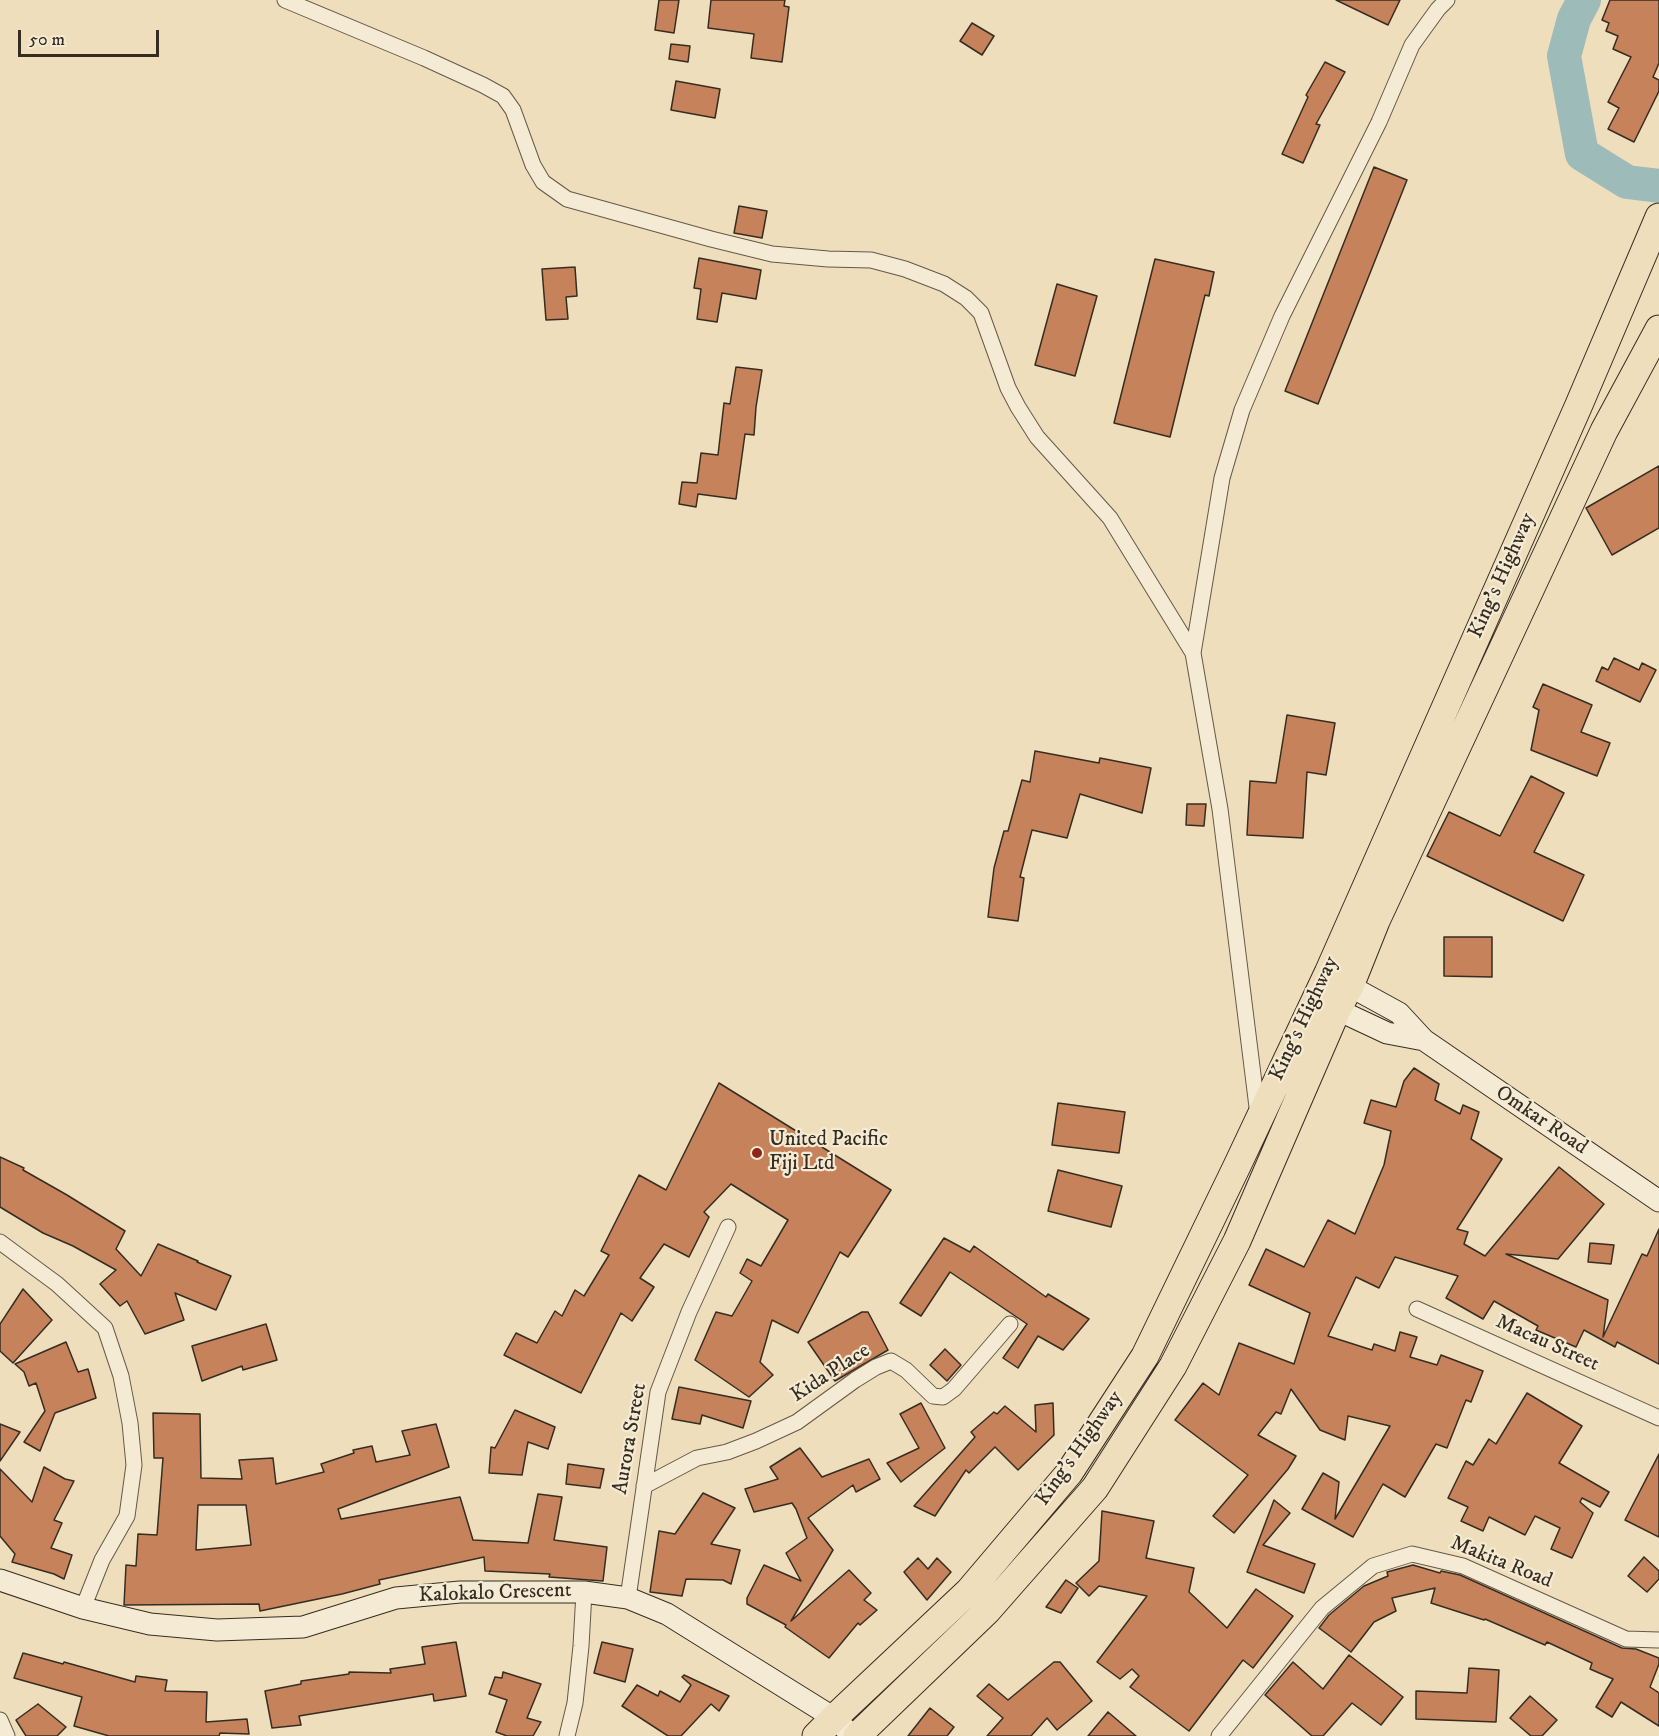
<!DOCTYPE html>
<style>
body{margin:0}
#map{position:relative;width:1659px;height:1736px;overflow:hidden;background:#efdebc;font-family:"IM FELL DW Pica",serif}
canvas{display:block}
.scale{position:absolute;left:18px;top:30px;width:141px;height:27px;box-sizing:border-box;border:3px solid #362d22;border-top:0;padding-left:8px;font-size:18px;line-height:21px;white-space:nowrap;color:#362d22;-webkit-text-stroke:4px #f5ead3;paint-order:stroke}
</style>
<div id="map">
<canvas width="1659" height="1736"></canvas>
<div class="scale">50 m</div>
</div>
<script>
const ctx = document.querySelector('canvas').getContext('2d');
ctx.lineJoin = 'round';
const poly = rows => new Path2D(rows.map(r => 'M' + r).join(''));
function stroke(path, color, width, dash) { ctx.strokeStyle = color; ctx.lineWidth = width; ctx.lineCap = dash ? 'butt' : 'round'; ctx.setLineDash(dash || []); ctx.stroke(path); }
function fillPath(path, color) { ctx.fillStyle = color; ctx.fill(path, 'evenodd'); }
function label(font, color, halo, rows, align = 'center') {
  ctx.font = font + ' "IM FELL DW Pica",serif'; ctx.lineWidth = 4.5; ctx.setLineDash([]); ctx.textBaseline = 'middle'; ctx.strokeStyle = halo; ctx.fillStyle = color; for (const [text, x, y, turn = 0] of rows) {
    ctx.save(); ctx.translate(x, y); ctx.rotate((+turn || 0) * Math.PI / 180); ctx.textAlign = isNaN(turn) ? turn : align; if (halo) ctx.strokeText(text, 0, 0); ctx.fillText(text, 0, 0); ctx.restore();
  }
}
stroke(poly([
 [1584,0,1574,19,1564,56,1582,154,1627,182,1659,186]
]), '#9cbbb9', 34);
const building = poly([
 [659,0,679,0,674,33,655,30,659,0],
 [711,0,785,0,784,6,789,7,782,62,751,58,754,34,708,28,711,0],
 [1336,0,1400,0,1388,25,1336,0],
 [1610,0,1659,0,1659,63,1653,77,1659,80,1659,91,1634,142,1608,129,1619,108,1608,102,1631,57,1613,49,1618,36,1606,31,1609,23,1602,20,1610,0],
 [972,23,994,36,982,55,960,41,972,23],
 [671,44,690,46,688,62,669,59,671,44],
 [1325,62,1345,72,1316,124,1320,125,1303,163,1282,154,1308,97,1306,95,1325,62],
 [676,81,720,89,715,118,671,110,676,81],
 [1374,167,1407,180,1318,404,1285,391,1374,167],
 [739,206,767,211,762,238,734,233,739,206],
 [699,258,761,270,756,299,722,293,717,322,697,319,701,289,694,288,699,258],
 [1155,259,1214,272,1209,296,1205,295,1170,437,1114,423,1155,259],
 [575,267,577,296,566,297,568,319,546,320,542,269,575,267],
 [1057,284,1097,296,1075,376,1035,365,1057,284],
 [736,367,762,370,756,407,754,435,745,434,736,499,698,494,696,507,679,504,682,482,697,483,701,453,718,455,724,403,730,404,736,367],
 [1659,466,1659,528,1612,555,1586,508,1659,466],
 [1614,658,1639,670,1642,663,1656,670,1640,702,1596,681,1602,667,1608,670,1614,658],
 [1543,684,1592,705,1581,732,1610,743,1597,776,1531,750,1539,710,1533,707,1543,684],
 [1287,715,1335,723,1326,775,1307,772,1303,838,1247,835,1250,781,1276,783,1287,715],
 [1035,751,1099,763,1100,758,1151,768,1142,813,1080,794,1067,838,1032,830,1020,877,1024,878,1018,921,988,917,994,868,1004,831,1008,831,1022,780,1030,782,1035,751],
 [1531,776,1564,793,1534,852,1584,875,1563,921,1427,856,1449,812,1500,836,1531,776],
 [1187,804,1206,804,1204,826,1186,825,1187,804],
 [1444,937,1492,937,1492,977,1444,976,1444,937],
 [1414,1068,1439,1084,1435,1100,1460,1114,1463,1105,1479,1112,1471,1139,1502,1159,1457,1229,1468,1232,1464,1244,1485,1256,1559,1167,1604,1204,1558,1259,1506,1254,1608,1300,1603,1337,1642,1254,1647,1256,1659,1229,1659,1364,1617,1342,1615,1347,1584,1330,1576,1347,1536,1330,1538,1326,1494,1301,1483,1319,1446,1298,1458,1276,1395,1257,1379,1288,1356,1277,1328,1336,1372,1350,1374,1344,1395,1351,1400,1332,1417,1337,1410,1357,1437,1365,1441,1355,1483,1371,1471,1402,1466,1400,1447,1448,1436,1444,1405,1497,1383,1484,1353,1537,1302,1509,1323,1473,1339,1482,1335,1519,1390,1426,1348,1416,1345,1440,1320,1430,1291,1389,1281,1414,1276,1412,1258,1435,1296,1456,1288,1469,1234,1533,1213,1516,1248,1475,1175,1420,1203,1383,1219,1395,1239,1343,1294,1364,1310,1313,1249,1285,1266,1249,1304,1267,1328,1220,1355,1234,1384,1165,1391,1131,1364,1123,1371,1100,1396,1107,1404,1081,1414,1068],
 [719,1083,891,1190,848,1257,840,1252,798,1333,772,1320,760,1362,773,1375,749,1397,695,1360,716,1312,732,1316,752,1281,740,1273,747,1259,761,1266,788,1220,731,1184,704,1212,709,1217,689,1257,664,1244,640,1278,654,1287,632,1321,621,1313,581,1393,504,1355,516,1333,537,1343,555,1311,562,1316,575,1290,584,1296,609,1255,601,1251,639,1175,666,1190,719,1083],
 [1058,1103,1125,1112,1119,1153,1052,1145,1058,1103],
 [0,1157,24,1168,23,1170,67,1195,125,1231,116,1249,141,1276,158,1244,198,1261,197,1262,231,1276,216,1310,175,1293,184,1320,145,1334,127,1301,120,1306,100,1284,116,1270,73,1246,43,1233,0,1207,0,1157],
 [1058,1170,1122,1186,1111,1227,1048,1211,1058,1170],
 [944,1238,970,1252,974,1246,1046,1297,1048,1294,1089,1319,1063,1350,1038,1336,1018,1368,1003,1358,1027,1324,950,1272,921,1316,900,1303,944,1238],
 [1590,1243,1614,1245,1611,1264,1588,1262,1590,1243],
 [23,1289,52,1320,13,1363,0,1351,0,1324,23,1289],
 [862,1312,868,1312,888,1350,835,1381,808,1342,862,1312],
 [266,1324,277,1360,243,1370,242,1366,202,1381,192,1346,266,1324],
 [66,1342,78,1372,88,1369,96,1398,55,1413,40,1451,24,1442,45,1411,36,1383,29,1386,24,1372,15,1364,66,1342],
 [945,1349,961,1365,947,1381,930,1365,945,1349],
 [679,1387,751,1401,743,1428,702,1415,700,1424,672,1419,679,1387],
 [1527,1393,1582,1426,1559,1463,1609,1492,1600,1507,1582,1498,1580,1502,1593,1513,1572,1558,1551,1549,1560,1528,1535,1516,1525,1535,1489,1517,1483,1531,1461,1521,1468,1507,1448,1498,1466,1461,1473,1465,1489,1439,1496,1444,1527,1393],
 [921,1403,945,1448,901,1482,887,1463,919,1448,900,1414,921,1403],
 [1053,1403,1054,1435,1018,1470,995,1447,969,1473,966,1470,935,1516,914,1506,975,1437,971,1432,994,1412,997,1414,1005,1406,1036,1432,1035,1405,1053,1403],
 [515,1410,555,1427,548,1449,528,1442,522,1475,489,1473,491,1447,495,1448,515,1410],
 [153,1413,200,1414,201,1478,242,1479,239,1460,273,1458,276,1484,324,1472,321,1464,354,1453,353,1450,372,1446,376,1462,410,1455,402,1431,436,1424,449,1467,338,1509,341,1519,460,1497,473,1540,528,1543,538,1494,562,1497,554,1540,607,1547,603,1581,549,1577,550,1574,485,1571,484,1557,379,1580,380,1584,342,1594,260,1611,259,1604,124,1605,126,1565,136,1566,138,1534,157,1535,163,1458,154,1458,153,1413],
 [198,1505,246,1505,251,1545,196,1550,198,1505],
 [0,1424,20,1432,0,1461,0,1424],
 [800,1448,822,1477,869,1459,880,1479,856,1492,853,1485,808,1518,833,1550,791,1621,849,1570,871,1593,864,1600,877,1610,860,1625,858,1623,829,1658,785,1627,786,1625,747,1604,747,1598,764,1565,801,1581,786,1553,807,1538,796,1509,792,1503,754,1512,745,1489,778,1479,770,1467,800,1448],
 [1659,1454,1659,1537,1625,1520,1659,1454],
 [568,1464,604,1469,600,1488,566,1484,568,1464],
 [44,1467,65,1479,74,1481,54,1520,62,1523,51,1548,72,1555,64,1579,54,1574,12,1562,15,1554,0,1536,0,1469,32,1502,44,1467],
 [703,1493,735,1508,711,1544,740,1550,731,1584,723,1580,686,1579,682,1596,650,1592,659,1531,675,1534,703,1493],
 [1274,1500,1290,1513,1263,1545,1315,1564,1304,1593,1247,1572,1274,1500],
 [1102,1511,1154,1521,1146,1558,1194,1568,1189,1592,1227,1628,1256,1589,1293,1616,1253,1668,1243,1660,1189,1731,1130,1687,1139,1676,1132,1669,1120,1679,1097,1662,1147,1596,1099,1586,1089,1596,1076,1583,1099,1561,1102,1511],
 [1644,1557,1659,1571,1659,1579,1647,1592,1628,1576,1644,1557],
 [918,1558,928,1569,937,1558,951,1572,927,1600,904,1572,918,1558],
 [1413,1565,1440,1573,1441,1571,1460,1575,1622,1648,1636,1649,1659,1658,1659,1664,1650,1687,1659,1693,1659,1726,1621,1702,1612,1717,1596,1707,1613,1679,1590,1669,1592,1663,1547,1642,1545,1645,1485,1619,1484,1620,1431,1603,1435,1588,1392,1598,1396,1611,1374,1622,1351,1652,1319,1628,1329,1615,1364,1586,1388,1576,1387,1572,1413,1565],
 [1066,1580,1078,1588,1061,1613,1046,1607,1066,1580],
 [456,1642,466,1696,434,1701,433,1694,299,1716,301,1725,272,1728,265,1691,301,1684,301,1681,349,1674,349,1672,391,1673,390,1669,425,1664,422,1647,456,1642],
 [602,1642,633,1649,625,1682,594,1673,602,1642],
 [23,1653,63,1664,64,1662,135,1682,136,1676,167,1680,165,1691,207,1692,206,1722,247,1719,249,1734,220,1733,219,1736,109,1736,74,1726,82,1697,14,1678,23,1653],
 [1349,1655,1403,1697,1381,1725,1352,1703,1323,1736,1312,1736,1265,1695,1293,1662,1323,1689,1349,1655],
 [1054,1662,1060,1662,1092,1701,1057,1730,1047,1718,1031,1736,987,1736,1003,1718,977,1696,989,1684,1008,1700,1054,1662],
 [1469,1668,1499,1670,1496,1722,1416,1719,1416,1691,1467,1693,1469,1668],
 [503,1672,541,1684,527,1718,541,1722,533,1736,507,1736,496,1732,507,1700,489,1694,495,1677,502,1678,503,1672],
 [684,1675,729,1696,719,1711,711,1704,681,1736,668,1736,622,1706,637,1685,658,1696,660,1691,680,1702,691,1685,682,1677,684,1675],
 [1530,1696,1557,1720,1542,1736,1531,1736,1510,1718,1530,1696],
 [38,1704,66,1727,57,1736,26,1736,16,1720,38,1704],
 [930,1708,954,1727,947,1736,908,1736,930,1708],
 [1108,1712,1136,1736,1088,1736,1108,1712]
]);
fillPath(building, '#c6825a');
stroke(building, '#362d22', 1.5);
const street = poly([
 [285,0,424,58,483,85,503,96,513,110,533,165,543,182,567,199,711,239,772,254,828,259,871,260,905,269,944,284,966,298,981,313,1008,388,1018,407,1037,437,1110,518,1193,653,1220,809,1258,1115],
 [1193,653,1222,478,1242,410,1282,316,1379,122,1412,45,1438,9,1447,0],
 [0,1242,57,1284,105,1328,121,1376,130,1423,134,1465,127,1516,102,1560,83,1608],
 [1417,1309,1659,1418],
 [644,1486,697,1458,727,1452,756,1441,797,1422,855,1380,876,1367,891,1361,906,1370,933,1396,943,1397,954,1389,1010,1324],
 [628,1598,658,1392,689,1312,728,1227],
 [0,1720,7,1736],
 [567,1736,575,1703,581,1646,584,1592],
 [1219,1736,1322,1608,1373,1566,1412,1554,1463,1566,1626,1639,1659,1640]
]);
const secondary = poly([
 [1337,979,1399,1013,1424,1040,1659,1201],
 [1323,1003,1387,1033,1424,1040],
 [0,1580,83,1608,150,1624,217,1630,303,1627,396,1598,460,1592,584,1592,628,1598,667,1614,834,1718,853,1736]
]);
const highway = poly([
 [816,1736,834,1718,969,1591,1069,1473,1145,1356,1237,1166,1328,973,1578,407,1659,217],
 [857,1736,987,1611,1095,1488,1173,1366,1237,1241,1337,1010,1350,986,1376,921,1604,431,1659,329]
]);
stroke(street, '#645948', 17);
stroke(secondary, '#362d22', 23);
stroke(highway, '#362d22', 29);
stroke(street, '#f5ead3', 15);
stroke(secondary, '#f5ead3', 21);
stroke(highway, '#efdebc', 27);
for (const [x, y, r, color] of [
 [757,1153,6,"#8f2418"]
]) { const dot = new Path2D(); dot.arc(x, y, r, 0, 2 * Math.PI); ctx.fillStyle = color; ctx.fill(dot); stroke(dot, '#f5ead3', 2); }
label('21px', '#362d22', '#f5ead3', [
 ["King's Highway",1503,576,-66],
 ["King's Highway",1305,1019,-65],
 ["Omkar Road",1541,1121,34],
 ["Macau Street",1547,1344,24],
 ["Kida Place",831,1374,-33],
 ["Aurora Street",631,1439,-80],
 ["King's Highway",1080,1449,-55],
 ["Makita Road",1501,1563,22],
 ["Kalokalo Crescent",495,1594,-2]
]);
label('21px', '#362d22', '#f5ead3', [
 ["United Pacific",769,1141],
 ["Fiji Ltd",769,1165]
], 'left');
</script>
